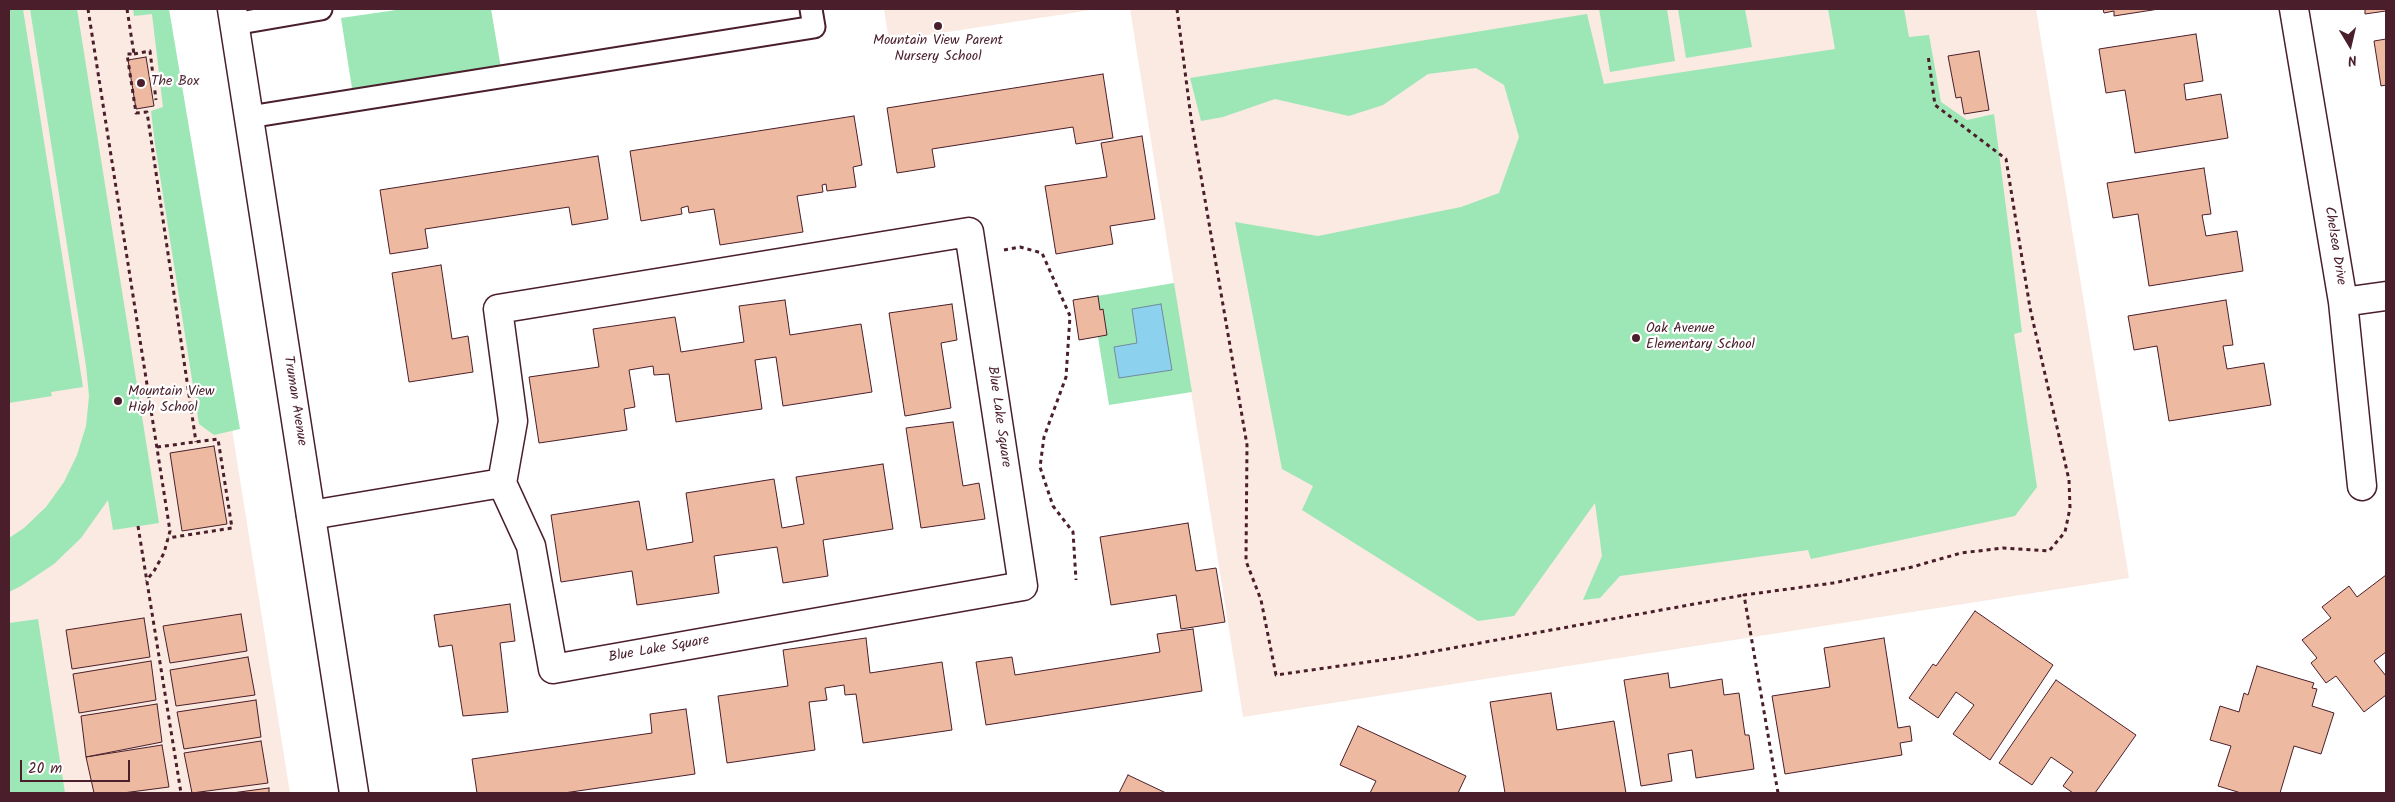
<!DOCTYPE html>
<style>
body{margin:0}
#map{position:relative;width:2395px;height:802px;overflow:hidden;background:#fff;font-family:Kalam,sans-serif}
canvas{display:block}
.frame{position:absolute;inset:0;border:10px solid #4a1f2b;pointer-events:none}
.north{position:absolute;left:2325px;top:20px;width:50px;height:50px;-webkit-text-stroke:4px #fff;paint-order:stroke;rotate:171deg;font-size:14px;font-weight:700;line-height:20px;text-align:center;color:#4a1f2b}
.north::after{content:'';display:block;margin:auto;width:18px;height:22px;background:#4a1f2b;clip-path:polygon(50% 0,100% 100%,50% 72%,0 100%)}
.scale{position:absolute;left:20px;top:760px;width:110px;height:22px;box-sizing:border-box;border:2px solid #4a1f2b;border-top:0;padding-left:6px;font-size:15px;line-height:18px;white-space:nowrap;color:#4a1f2b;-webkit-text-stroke:4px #fff;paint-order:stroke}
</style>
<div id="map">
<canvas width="2395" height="802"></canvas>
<div class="frame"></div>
<div class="north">N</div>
<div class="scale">20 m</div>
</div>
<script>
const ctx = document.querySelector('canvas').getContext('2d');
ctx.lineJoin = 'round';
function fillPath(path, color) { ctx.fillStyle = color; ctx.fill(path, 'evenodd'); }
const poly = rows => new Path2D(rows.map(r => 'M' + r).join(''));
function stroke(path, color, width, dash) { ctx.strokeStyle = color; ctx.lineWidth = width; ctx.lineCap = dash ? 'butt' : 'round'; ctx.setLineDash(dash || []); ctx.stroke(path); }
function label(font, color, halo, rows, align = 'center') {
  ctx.font = font + ' Kalam,sans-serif'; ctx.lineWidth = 4.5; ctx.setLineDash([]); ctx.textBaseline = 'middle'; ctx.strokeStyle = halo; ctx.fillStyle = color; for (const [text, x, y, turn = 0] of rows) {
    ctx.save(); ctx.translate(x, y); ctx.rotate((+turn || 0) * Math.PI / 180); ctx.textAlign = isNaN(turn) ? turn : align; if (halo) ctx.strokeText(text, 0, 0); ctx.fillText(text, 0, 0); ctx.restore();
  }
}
fillPath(poly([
 [9,9,165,9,290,793,9,793],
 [884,9,1091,9,1091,10,889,41],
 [1130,9,2036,9,2129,578,1243,717]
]), '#faeae2');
fillPath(poly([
 [9,9,23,9,83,387,51,392,52,396,9,403],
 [30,9,77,9,159,523,113,530,108,500,81,538,54,564,21,586,9,592,9,538,24,528,46,507,64,482,77,455,86,426,89,396,86,366],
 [133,9,169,9,240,429,214,435,199,424,155,144,151,111,163,107,152,14,134,16],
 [403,9,491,9,503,80,354,101,341,18],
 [1599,9,1667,9,1675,61,1610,72],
 [1678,9,1745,9,1752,47,1686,58],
 [1828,9,1904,9,1909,37,1929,35,1941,102,1967,120,1994,114,2022,332,2014,334,2037,487,2015,516,1811,559,1808,550,1620,576,1600,598,1583,600,1602,556,1595,503,1514,616,1478,621,1302,510,1313,486,1282,469,1235,222,1318,236,1461,207,1499,193,1519,137,1504,85,1476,68,1428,74,1383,105,1349,116,1275,99,1223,117,1201,121,1190,78,1587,14,1604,84,1835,49],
 [1174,283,1192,392,1109,405,1098,337,1079,340,1073,300],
 [38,619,65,793,9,793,9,623]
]), '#9de6b6');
const water = poly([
 [1161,304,1172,370,1119,378,1114,347,1137,343,1132,309,1161,304]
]);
fillPath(water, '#8cd1ed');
stroke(water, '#728a9f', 1);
const building = poly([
 [2103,9,2159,9,2114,16,2114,11,2104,13,2103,9],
 [2365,9,2386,9,2386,11,2365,14,2365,9],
 [2196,34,2203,81,2184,84,2186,100,2221,94,2228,138,2135,153,2125,90,2106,93,2099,49,2196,34],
 [2386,39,2386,85,2381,86,2374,41,2386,39],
 [1979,51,1989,110,1964,114,1961,97,1956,98,1948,56,1979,51],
 [146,57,154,106,136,109,128,60,146,57],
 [1103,74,1113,138,1076,144,1073,127,932,149,935,167,897,173,887,108,1103,74],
 [854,116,862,165,853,167,856,187,827,191,826,184,822,185,823,192,797,196,803,232,720,245,714,209,689,213,688,206,681,208,682,214,641,221,630,151,854,116],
 [1142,136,1155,219,1110,226,1113,244,1056,254,1045,186,1107,177,1101,143,1142,136],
 [598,156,608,219,572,225,569,207,425,229,428,248,390,254,380,190,598,156],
 [2204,168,2211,214,2202,215,2206,236,2237,231,2243,271,2149,286,2138,214,2113,218,2107,183,2204,168],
 [441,265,452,339,468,336,473,372,409,382,392,273,441,265],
 [1098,296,1100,310,1103,309,1107,335,1079,340,1073,300,1098,296],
 [785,300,790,335,861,324,872,392,783,406,776,357,755,360,762,409,676,422,669,374,654,375,653,366,629,370,635,407,624,409,627,430,539,443,529,377,599,367,593,329,675,317,681,352,744,342,739,306,785,300],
 [2226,300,2233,345,2223,346,2227,369,2264,363,2271,405,2169,421,2157,346,2134,350,2128,316,2226,300],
 [952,304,957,340,941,343,951,408,905,416,889,313,952,304],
 [953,422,963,486,979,483,985,519,921,528,906,428,953,422],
 [214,446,227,524,182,531,170,453,214,446],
 [883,464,893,529,823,540,828,576,783,583,777,547,714,556,719,593,637,605,632,571,561,582,551,515,639,501,647,550,693,542,686,493,774,479,782,528,804,524,796,477,883,464],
 [1188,523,1196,571,1216,568,1225,622,1181,629,1176,595,1111,605,1100,537,1188,523],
 [2386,575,2386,652,2374,661,2386,676,2386,695,2364,712,2336,676,2326,683,2311,663,2317,658,2302,640,2331,618,2322,607,2349,586,2357,597,2386,575],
 [510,604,515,641,500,643,508,712,463,716,452,645,439,647,434,615,510,604],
 [1975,611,2053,665,1990,760,1953,734,1974,705,1956,692,1938,718,1909,698,1933,664,1936,666,1975,611],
 [241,614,247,651,170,663,163,626,241,614],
 [144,618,150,657,72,669,66,630,144,618],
 [1193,629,1202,691,986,725,976,662,1012,657,1015,675,1160,652,1157,634,1193,629],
 [866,638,870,673,942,662,952,730,863,743,856,694,845,695,844,685,825,688,827,700,809,702,815,750,727,763,718,696,788,686,783,650,866,638],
 [1884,638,1898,728,1910,726,1912,741,1900,743,1902,755,1785,774,1772,696,1830,687,1824,648,1884,638],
 [248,657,255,695,176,706,170,670,248,657],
 [151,661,156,700,79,713,73,674,151,661],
 [2257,666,2314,683,2312,688,2317,689,2312,706,2334,713,2321,754,2294,746,2280,793,2241,793,2218,786,2231,746,2210,740,2220,706,2239,712,2244,693,2248,695,2257,666],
 [1668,673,1670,688,1722,679,1724,695,1739,693,1745,735,1749,735,1754,769,1696,778,1692,750,1668,754,1672,781,1641,786,1624,680,1668,673],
 [2056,680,2136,735,2095,793,2073,793,2063,786,2073,772,2051,757,2032,785,1999,763,2056,680],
 [1551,693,1557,730,1614,721,1626,793,1505,793,1490,702,1551,693],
 [256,700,261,737,184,749,177,712,256,700],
 [157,704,162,742,86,757,81,716,157,704],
 [686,709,695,774,564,793,477,793,472,759,652,733,650,714,686,709],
 [1358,726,1466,776,1458,793,1370,793,1376,781,1340,765,1358,726],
 [261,741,268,783,192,793,184,753,261,741],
 [162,745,169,787,123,793,94,793,86,757,162,745],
 [1128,775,1166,793,1119,793,1128,775],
 [269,788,269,793,232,793,269,788]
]);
fillPath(building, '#edb9a0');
stroke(building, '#4a1f2b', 1);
const service = poly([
 [234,24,321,9],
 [249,117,814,27,811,9]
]);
const minor = poly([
 [2294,9,2343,302,2362,486],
 [969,232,1023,586,553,669,531,546,502,483,513,421,498,309,969,232],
 [2343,302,2386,296],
 [311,515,502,483]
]);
const tertiary = poly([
 [232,9,354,793]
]);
stroke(service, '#4a1f2b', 25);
stroke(minor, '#4a1f2b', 31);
stroke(tertiary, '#4a1f2b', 31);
stroke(poly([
 [88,9,170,531,164,553,154,571,146,581],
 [127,9,134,54,127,54,136,113,147,112,196,442],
 [1177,9,1191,118,1247,445,1246,561,1261,600,1276,675,1403,657,1744,595],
 [134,54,150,51,156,100],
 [1004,250,1020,247,1042,253,1070,316,1066,377,1044,437,1040,467,1053,506,1073,532,1076,580],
 [157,447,218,439,232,528,168,538],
 [138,526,181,793],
 [1778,793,1744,595,1833,583,1912,567,1961,553,2003,548,2049,551,2065,532,2070,508,2069,480,2030,308,2006,159,1935,105,1928,55]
]), '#4a1f2b', 3, [4, 4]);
stroke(service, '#fff', 21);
stroke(minor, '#fff', 28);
stroke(tertiary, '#fff', 28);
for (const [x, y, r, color] of [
 [938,26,5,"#4a1f2b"],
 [141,83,5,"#4a1f2b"],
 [1636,338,5,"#4a1f2b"],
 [118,401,5,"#4a1f2b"]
]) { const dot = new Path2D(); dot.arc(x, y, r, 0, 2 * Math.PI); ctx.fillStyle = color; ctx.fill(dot); stroke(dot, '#fff', 2); }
label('14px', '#4a1f2b', '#fff', [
 ["Mountain View Parent",938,42,"center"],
 ["Nursery School",938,58,"center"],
 ["The Box",151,83],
 ["Oak Avenue",1646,330],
 ["Elementary School",1646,346],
 ["Mountain View",128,393],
 ["High School",128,409]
], 'left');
label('14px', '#4a1f2b', '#fff', [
 ["Chelsea Drive",2334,246,81],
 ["Truman Avenue",294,401,81],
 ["Blue Lake Square",998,417,82],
 ["Blue Lake Square",659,650,-10]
]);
</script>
